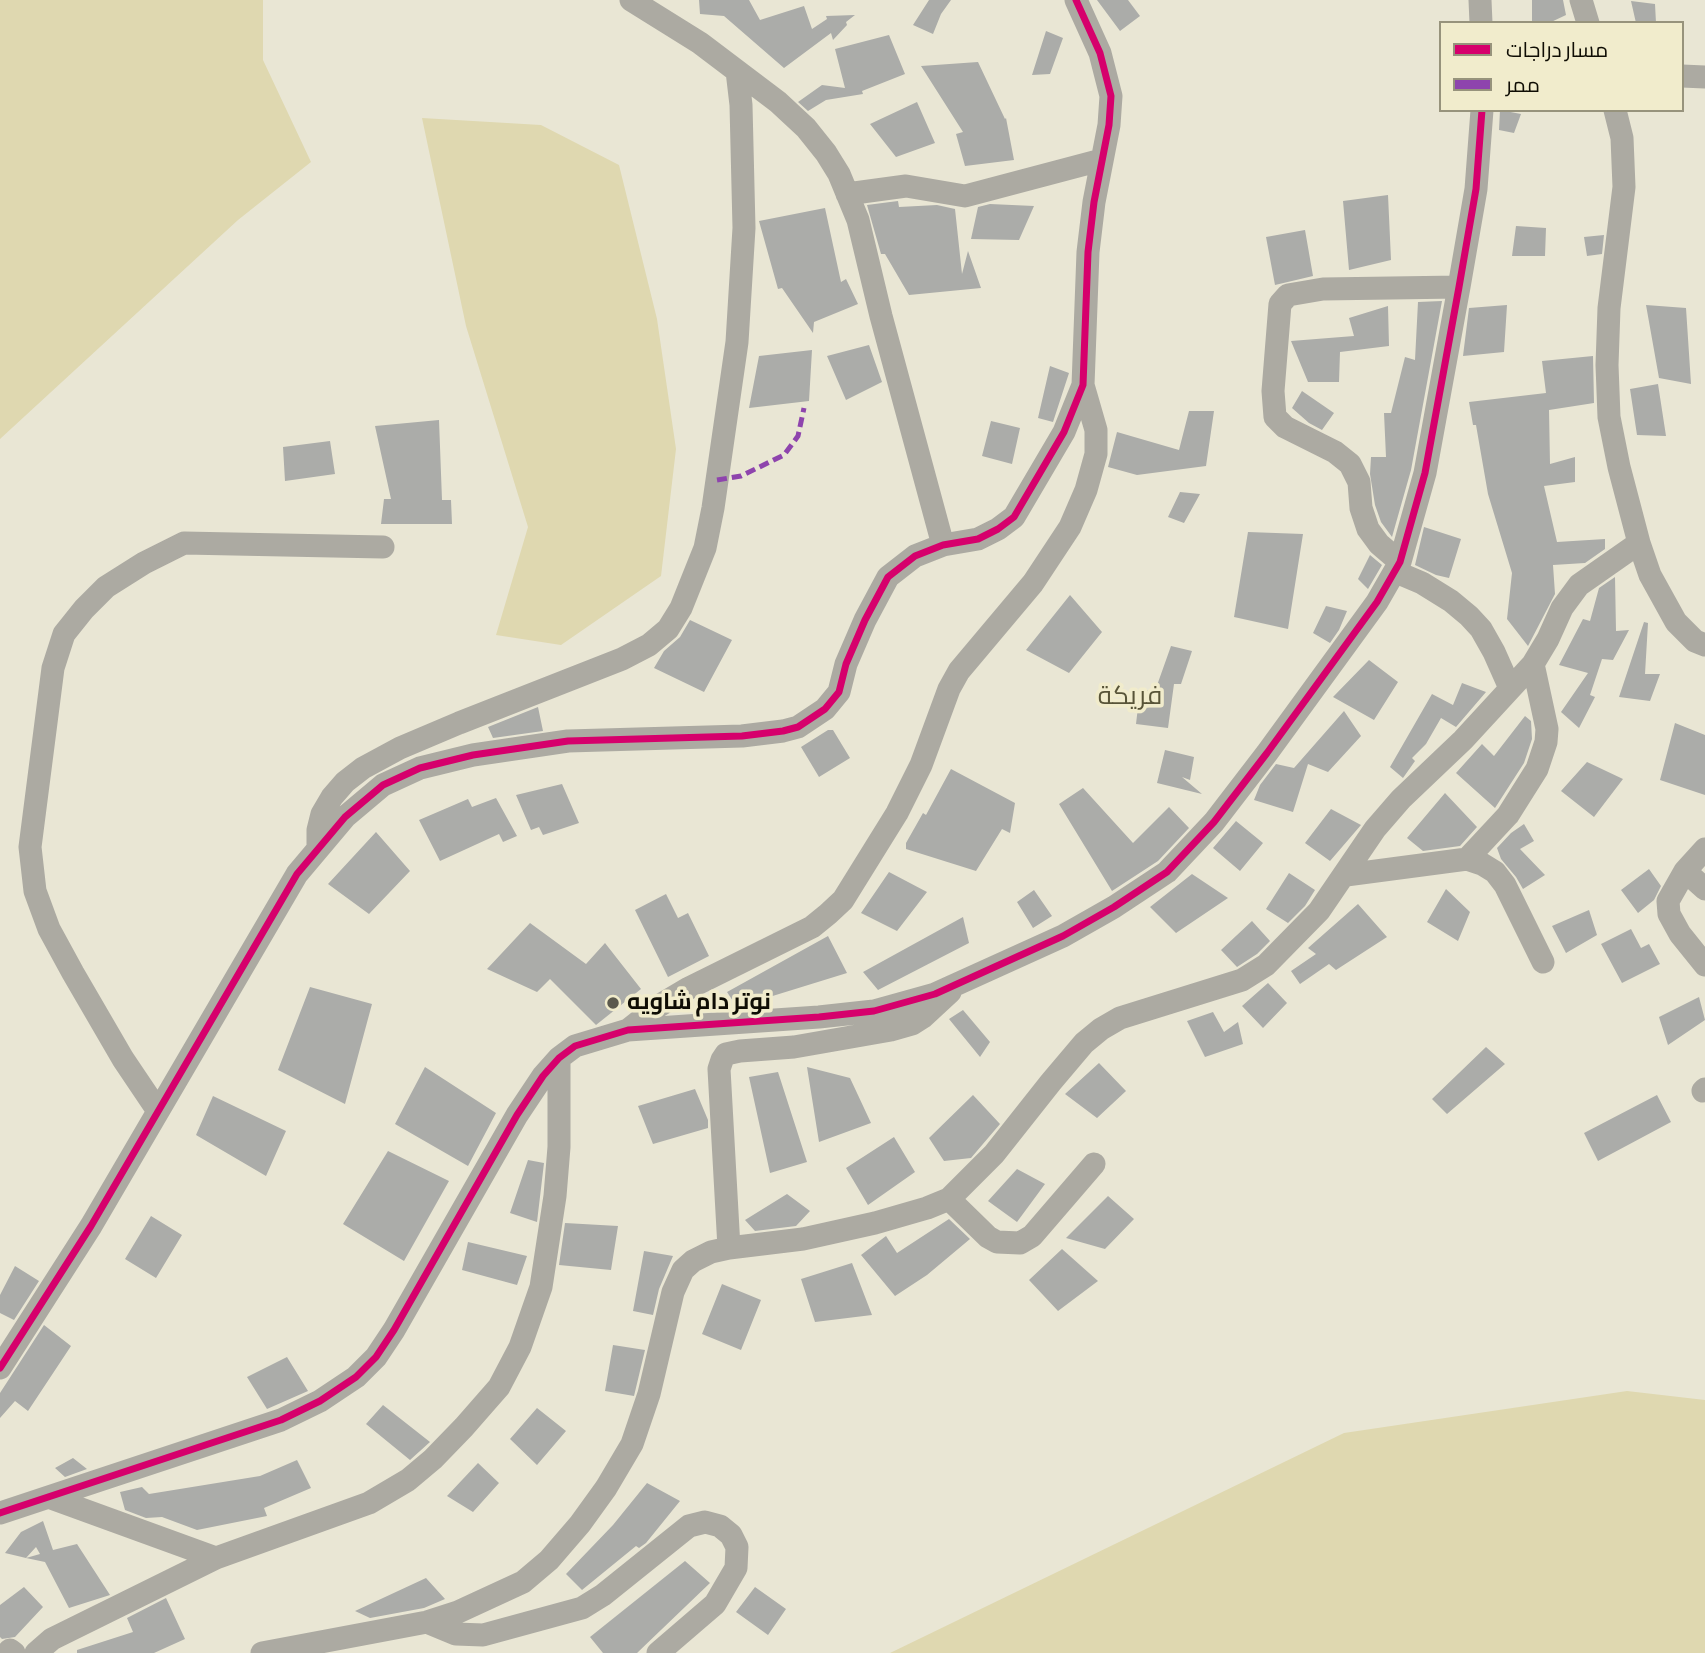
<!DOCTYPE html>
<meta charset="utf-8">
<style>
body{margin:0}
#map{position:relative;width:1705px;height:1653px;overflow:hidden;background:#e9e6d4;font-family:"Sofia Sans Condensed",Cairo,sans-serif}
canvas{display:block}
.legend{position:absolute;left:1439px;top:21px;width:245px;height:91px;box-sizing:border-box;background:#f1eccc;border:2px solid #97937c;margin:0;padding:9px 12px;list-style:none;font-size:21px;color:#0f0d04}
.legend li{display:flex;align-items:center;gap:14px;height:35px}
.legend b{width:35px;border:2px solid #97937c}
</style>
<div id="map">
<canvas width="1705" height="1653"></canvas>
<ul class="legend">
<li><b style="height:9px;background:#d6006c"></b>مسار دراجات</li>
<li><b style="height:9px;background:#8e44ad"></b>ممر</li>
</ul>
</div>
<script>
const ctx = document.querySelector('canvas').getContext('2d');
ctx.lineJoin = 'round';
function fillPath(path, color) { ctx.fillStyle = color; ctx.fill(path, 'evenodd'); }
const poly = rows => new Path2D(rows.map(r => 'M' + r).join(''));
function stroke(path, color, width, dash) { ctx.strokeStyle = color; ctx.lineWidth = width; ctx.lineCap = dash ? 'butt' : 'round'; ctx.setLineDash(dash || []); ctx.stroke(path); }
function label(font, color, halo, rows, align = 'center') {
  ctx.font = font + ' "Sofia Sans Condensed",Cairo,sans-serif'; ctx.lineWidth = 7; ctx.setLineDash([]); ctx.textBaseline = 'middle'; ctx.strokeStyle = halo; ctx.fillStyle = color; for (const [text, x, y, turn = 0] of rows) {
    ctx.save(); ctx.translate(x, y); ctx.rotate((+turn || 0) * Math.PI / 180); ctx.textAlign = isNaN(turn) ? turn : align; if (halo) ctx.strokeText(text, 0, 0); ctx.fillText(text, 0, 0); ctx.restore();
  }
}
fillPath(poly([
 [0,0,263,0,263,60,311,162,238,220,0,439],
 [422,118,541,125,619,165,657,319,676,449,661,576,561,645,496,635,528,527,466,326],
 [1627,1391,1705,1400,1705,1653,890,1653,1344,1433]
]), '#dfd8b0');
fillPath(poly([
 [699,0,749,0,760,20,804,6,812,29,827,19,826,16,855,15,846,22,847,25,833,40,831,33,784,68,724,16,700,14],
 [929,0,951,0,941,14,933,34,913,25],
 [1097,0,1128,0,1140,16,1120,31],
 [1532,0,1563,0,1566,15,1549,23,1532,23],
 [1631,1,1655,4,1656,23,1636,23],
 [1046,31,1063,38,1050,74,1032,75],
 [889,35,905,74,862,91,863,94,826,100,808,111,798,102,822,85,845,88,835,49],
 [978,62,1005,119,1006,118,1014,160,965,166,956,134,963,132,921,66],
 [917,102,935,143,896,157,870,124],
 [1500,110,1521,114,1514,133,1499,130],
 [1388,195,1391,260,1349,270,1343,201],
 [898,201,899,207,937,205,955,209,962,274,968,251,981,288,909,295,885,254,881,254,867,205],
 [990,204,1034,206,1019,240,971,239,978,207],
 [825,208,841,282,846,279,858,304,814,322,813,333,782,288,778,289,759,221],
 [1516,226,1546,228,1545,256,1512,256],
 [1305,230,1313,276,1275,285,1266,237],
 [1604,235,1602,254,1587,256,1584,237],
 [1442,301,1411,470,1392,537,1381,522,1375,505,1370,474,1371,457,1386,457,1384,413,1391,413,1405,357,1415,360,1418,302],
 [1507,305,1504,352,1463,356,1469,308],
 [1646,305,1686,308,1691,384,1659,378],
 [1388,306,1389,346,1340,352,1339,382,1308,382,1291,341,1354,336,1349,318],
 [869,345,882,382,846,400,827,356],
 [812,350,809,401,749,408,759,356],
 [1593,356,1594,403,1549,410,1550,464,1575,457,1575,482,1544,486,1557,542,1605,539,1605,549,1585,563,1553,565,1555,594,1528,646,1507,619,1512,573,1488,494,1476,425,1473,425,1469,402,1546,393,1542,361],
 [1050,366,1069,373,1053,422,1038,418],
 [1658,384,1666,436,1637,435,1630,389],
 [1302,391,1334,413,1322,430,1309,423,1292,408],
 [1189,411,1214,411,1206,466,1137,475,1108,467,1117,432,1179,450],
 [439,420,442,500,451,500,452,524,381,524,384,499,391,499,375,426],
 [991,421,1020,428,1012,464,982,456],
 [330,441,335,474,285,481,283,447],
 [1180,492,1200,494,1184,523,1168,517],
 [1424,527,1461,539,1449,578,1436,575,1415,565],
 [1248,532,1303,534,1288,629,1234,617],
 [1370,555,1382,565,1368,589,1358,579],
 [1615,577,1616,631,1629,630,1613,660,1602,659,1590,695,1595,697,1579,728,1561,712,1588,673,1559,665,1583,619,1590,621,1599,588],
 [1070,595,1102,632,1069,673,1026,650],
 [1326,606,1347,611,1339,630,1330,643,1313,633],
 [690,620,732,640,704,692,654,668,664,651,680,637],
 [1644,622,1648,623,1645,674,1660,674,1650,701,1619,697],
 [1171,646,1192,651,1181,684,1174,684,1168,728,1136,724,1140,690,1155,691],
 [1369,660,1398,682,1374,720,1333,697],
 [1462,683,1486,692,1456,727,1441,718,1426,744,1412,758,1415,761,1403,778,1390,767,1432,694,1453,705],
 [538,707,543,731,493,738,488,727],
 [1344,711,1361,736,1328,772,1308,764,1293,812,1254,800,1260,785,1276,764,1294,768],
 [1525,716,1531,721,1532,739,1524,763,1495,808,1456,773,1482,744,1494,756],
 [1675,723,1705,735,1705,795,1660,780],
 [828,730,833,730,850,758,819,777,801,747],
 [1165,750,1194,757,1190,780,1182,777,1202,794,1157,783],
 [1587,762,1623,779,1594,817,1561,791],
 [951,769,1015,803,1010,833,1002,829,976,871,906,849,906,843,923,813,926,815],
 [562,784,579,823,543,835,539,827,531,830,516,795],
 [1083,788,1133,843,1169,807,1189,828,1158,861,1112,891,1059,804],
 [1445,793,1477,827,1460,846,1423,851,1407,838],
 [496,798,517,836,503,842,499,834,440,861,419,820,468,799,472,807],
 [1331,809,1361,825,1330,861,1305,843],
 [1236,821,1263,843,1240,871,1213,848],
 [1524,824,1534,841,1520,849,1545,875,1523,889,1516,877,1501,859,1497,848,1511,833],
 [376,832,410,871,369,914,328,884],
 [1649,869,1661,886,1654,900,1638,913,1621,890],
 [889,872,927,892,897,931,861,913],
 [1289,873,1315,890,1305,906,1288,923,1266,909],
 [1192,874,1228,898,1176,933,1150,907],
 [1446,889,1470,912,1458,941,1427,922],
 [1034,890,1052,916,1033,928,1017,902],
 [666,894,678,918,688,913,709,956,668,977,635,910],
 [1358,904,1387,937,1336,970,1329,964,1300,984,1291,971,1316,954,1308,948],
 [1589,910,1597,935,1566,953,1552,926],
 [963,917,969,943,878,990,863,972],
 [1252,921,1270,941,1257,954,1237,967,1221,950],
 [530,923,586,964,605,943,641,989,596,1025,550,979,537,992,487,969],
 [1631,929,1641,948,1649,944,1660,964,1622,983,1601,944],
 [828,936,847,973,737,1007,727,992],
 [1268,983,1287,1003,1263,1028,1242,1006],
 [310,987,372,1004,345,1104,278,1070],
 [1699,997,1705,1020,1668,1045,1659,1017],
 [963,1010,990,1042,980,1057,949,1019],
 [1213,1012,1224,1032,1238,1022,1243,1044,1205,1057,1187,1021],
 [1486,1047,1505,1064,1447,1114,1432,1099],
 [1099,1063,1126,1091,1097,1118,1065,1094],
 [425,1067,496,1113,468,1166,395,1124],
 [807,1067,850,1078,871,1123,819,1142],
 [778,1072,807,1162,770,1173,749,1077],
 [695,1089,708,1120,708,1128,653,1144,638,1106],
 [973,1095,1000,1124,971,1158,944,1161,929,1138],
 [1657,1095,1671,1122,1598,1161,1584,1133],
 [213,1096,286,1131,266,1176,196,1135],
 [894,1137,915,1172,868,1205,846,1168],
 [388,1151,449,1181,404,1261,343,1224],
 [528,1160,544,1163,537,1222,510,1213],
 [1017,1169,1045,1184,1017,1222,988,1201],
 [787,1194,810,1211,796,1226,755,1231,745,1220],
 [1108,1196,1134,1219,1105,1249,1066,1238],
 [151,1216,182,1235,156,1278,125,1259],
 [949,1219,970,1239,927,1275,895,1296,861,1255,886,1236,897,1253],
 [565,1223,618,1226,611,1270,559,1265],
 [468,1242,527,1256,517,1285,462,1270],
 [1062,1249,1098,1281,1058,1311,1029,1280],
 [644,1251,673,1256,659,1289,653,1315,633,1311],
 [852,1263,872,1315,815,1322,801,1279],
 [15,1266,39,1281,14,1320,0,1313,0,1295],
 [722,1284,761,1300,741,1350,702,1334],
 [44,1325,71,1346,28,1411,15,1401,0,1418,0,1393],
 [613,1345,645,1350,634,1396,605,1391],
 [287,1357,308,1391,267,1409,247,1377],
 [383,1405,430,1442,410,1460,366,1424],
 [537,1408,566,1431,537,1465,510,1439],
 [73,1458,87,1469,65,1477,55,1468],
 [297,1460,311,1488,264,1508,267,1516,197,1530,162,1517,146,1518,125,1510,120,1492,142,1487,149,1494,260,1476],
 [478,1463,499,1483,473,1512,447,1496],
 [647,1483,680,1501,646,1543,639,1548,636,1546,582,1590,566,1574,613,1525],
 [43,1521,53,1550,77,1544,110,1595,69,1608,45,1562,26,1558,40,1554,36,1547,26,1558,5,1553,21,1532],
 [685,1561,710,1583,637,1653,603,1653,590,1637],
 [426,1578,445,1599,424,1608,370,1618,355,1611],
 [24,1587,43,1607,15,1637,2,1639,0,1637,0,1605],
 [755,1587,786,1609,768,1635,736,1612],
 [166,1598,185,1639,154,1653,77,1653,77,1650,133,1632,127,1618]
]), '#abaca9');
stroke(poly([
 [631,0,700,43,778,102,806,128,826,153,839,174,858,220,881,316,943,545],
 [1480,0,1481,23],
 [1581,0,1588,23],
 [1682,76,1705,77],
 [1615,110,1622,138,1624,187,1609,308,1607,365,1609,417,1619,467,1639,543,1650,575,1676,622,1695,641,1705,645],
 [847,194,906,186,965,196,1101,160],
 [1400,562,1379,544,1368,529,1361,508,1359,482,1350,464,1335,452,1285,427,1275,417,1273,391,1280,304,1288,295,1323,289,1459,287],
 [1396,572,1422,583,1451,601,1469,616,1481,629,1494,652,1510,688],
 [318,849,318,830,322,814,332,797,345,782,363,768,400,748,459,723,622,659,649,645,668,629,681,608,705,548,713,508,737,342,744,228,741,105,737,71],
 [1705,849,1685,871,1705,889],
 [1467,859,1508,815,1537,769,1546,742,1547,729,1533,664],
 [1685,871,1668,901,1669,914,1680,934,1705,965],
 [1346,875,1467,859,1482,864,1495,872,1505,885,1543,962],
 [628,1030,657,1007,689,988,812,927,828,914,843,900,897,813,921,765,949,689,959,671,1033,583,1070,527,1086,490,1096,454,1096,430,1083,385],
 [1703,1091,1705,1089],
 [158,1111,123,1059,73,973,49,929,35,891,30,847,53,668,64,634,84,609,106,587,144,563,184,543,383,547],
 [949,1199,988,1237,997,1242,1020,1243,1032,1236,1094,1164],
 [729,1248,719,1069,722,1060,726,1054,740,1051,794,1047,891,1030,912,1024,923,1017,950,992],
 [0,1368,91,1226,297,874,345,817,383,785,420,768,473,755,568,741,742,736,783,731,798,727,825,709,839,692,846,664,865,620,888,577,915,556,943,545,978,539,998,529,1014,517,1064,432,1083,385,1088,252,1094,202,1109,125,1111,96,1100,53,1076,0],
 [51,1498,216,1558],
 [0,1513,281,1420,320,1401,356,1377,376,1357,394,1330,517,1115,543,1076,559,1058,575,1046,628,1030,819,1017,874,1011,935,994,1063,936,1114,907,1167,872,1214,822,1267,753,1377,602,1400,562,1425,473,1459,287,1476,189,1482,110],
 [427,1622,456,1634,483,1635,582,1608,603,1595,689,1526,705,1522,720,1526,731,1535,737,1547,736,1568,715,1604,658,1653],
 [7,1653,10,1650,14,1653],
 [36,1653,52,1639,216,1558,369,1503,408,1480,433,1459,464,1427,499,1387,520,1347,541,1287,555,1196,559,1147,559,1058],
 [262,1653,427,1622,458,1612,523,1582,549,1560,580,1524,606,1488,632,1444,649,1394,673,1292,683,1270,693,1261,711,1252,729,1248,803,1239,875,1223,927,1208,949,1199,994,1154,1051,1082,1084,1043,1101,1029,1120,1018,1242,980,1266,965,1319,911,1375,829,1401,799,1463,740,1533,664,1548,639,1562,608,1579,585,1639,543]
]), '#acaaa2', 23);
stroke(poly([
 [717,480,741,476,784,455,798,436,804,408]
]), '#8e44ad', 5, [10, 5]);
stroke(poly([
 [0,1368,91,1226,297,874,345,817,383,785,420,768,473,755,568,741,742,736,783,731,798,727,825,709,839,692,846,664,865,620,888,577,915,556,943,545,978,539,998,529,1014,517,1064,432,1083,385,1088,252,1094,202,1109,125,1111,96,1100,53,1076,0],
 [0,1513,281,1420,320,1401,356,1377,376,1357,394,1330,517,1115,543,1076,559,1058,575,1046,628,1030,819,1017,874,1011,935,994,1063,936,1114,907,1167,872,1214,822,1267,753,1377,602,1400,562,1425,473,1459,287,1476,189,1482,110]
]), '#d6006c', 7);
for (const [x, y, r, color] of [
 [613,1003,7,"#5b594d"]
]) { const dot = new Path2D(); dot.arc(x, y, r, 0, 2 * Math.PI); ctx.fillStyle = color; ctx.fill(dot); stroke(dot, '#f1eccc', 2.5); }
label('bold 23px', '#0f0d04', '#f1eccc', [
 ["نوتر دام شاويه",627,1003]
], 'left');
label('26px', '#585438', '#f1eccc', [
 ["فريكة",1130,697]
]);
</script>
